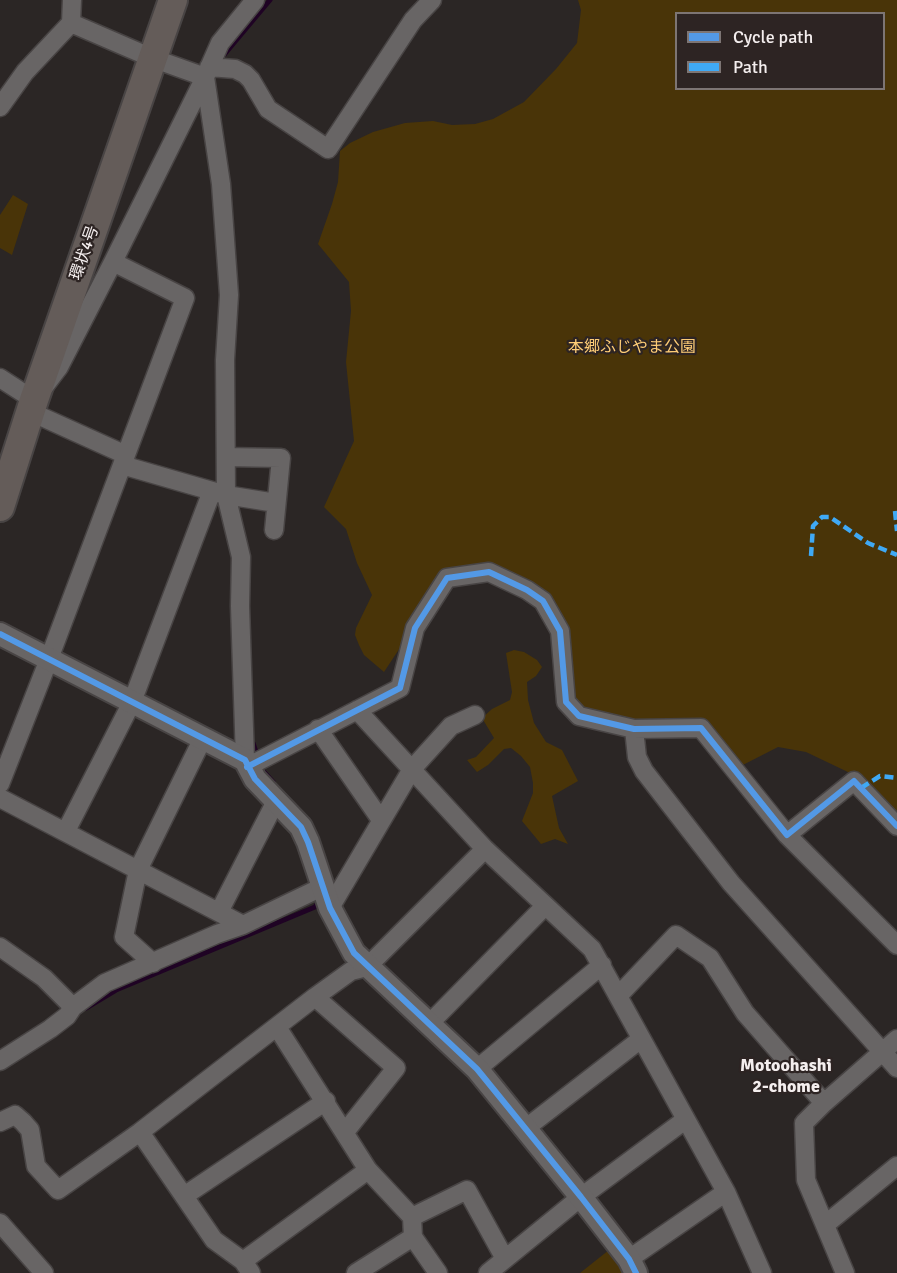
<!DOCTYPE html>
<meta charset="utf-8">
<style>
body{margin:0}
#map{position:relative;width:897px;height:1273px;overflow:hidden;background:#2b2625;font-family:Signika,sans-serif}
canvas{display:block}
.legend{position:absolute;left:675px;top:12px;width:210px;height:78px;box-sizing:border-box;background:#2d2423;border:2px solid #7d7574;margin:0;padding:8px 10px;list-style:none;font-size:18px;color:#f4eeee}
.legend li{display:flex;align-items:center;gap:12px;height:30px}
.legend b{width:30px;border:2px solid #7d7574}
</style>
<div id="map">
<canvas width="897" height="1273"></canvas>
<ul class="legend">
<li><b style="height:8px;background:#5399e6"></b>Cycle path</li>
<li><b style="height:8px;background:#3fa9f5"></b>Path</li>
</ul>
</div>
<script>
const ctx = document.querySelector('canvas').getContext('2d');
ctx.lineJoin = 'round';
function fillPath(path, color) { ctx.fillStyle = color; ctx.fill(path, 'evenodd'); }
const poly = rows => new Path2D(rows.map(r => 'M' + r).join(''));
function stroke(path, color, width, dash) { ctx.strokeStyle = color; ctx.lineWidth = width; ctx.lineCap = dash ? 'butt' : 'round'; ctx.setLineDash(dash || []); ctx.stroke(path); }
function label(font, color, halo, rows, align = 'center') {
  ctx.font = font + ' Signika,"Noto Sans JP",sans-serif'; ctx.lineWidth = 4.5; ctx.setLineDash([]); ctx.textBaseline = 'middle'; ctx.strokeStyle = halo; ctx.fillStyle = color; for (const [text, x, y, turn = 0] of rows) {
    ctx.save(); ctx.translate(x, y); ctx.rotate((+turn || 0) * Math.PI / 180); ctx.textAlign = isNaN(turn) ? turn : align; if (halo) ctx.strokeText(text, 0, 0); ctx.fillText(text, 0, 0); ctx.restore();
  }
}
fillPath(poly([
 [578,0,897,0,897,820,850,773,806,752,778,747,735,769,701,728,634,729,566,702,560,631,543,601,506,580,446,578,384,672,364,655,359,645,355,635,356,628,372,595,357,563,346,529,324,507,354,441,346,362,351,311,349,282,318,244,332,204,338,182,340,151,350,143,373,132,405,123,433,121,452,125,475,124,493,119,524,102,556,69,577,43,581,10],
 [676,14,884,14,884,88,676,88],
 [13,195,28,204,12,255,0,248,0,215],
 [514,650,524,652,537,660,542,667,536,676,527,682,528,700,534,723,546,742,562,750,578,781,552,796,559,828,568,844,555,839,541,844,522,821,533,793,533,783,530,767,521,756,511,748,504,749,488,765,477,772,467,760,476,757,494,738,482,718,492,709,510,700,512,692,506,653],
 [609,1250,623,1273,580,1273]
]), '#493408');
stroke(poly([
 [223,56,270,0],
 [253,743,262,770,273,782],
 [86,1008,116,990,315,907,321,899]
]), '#1f0324', 5);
const minor = poly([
 [71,23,152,58,205,77],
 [209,67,235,69,245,74,251,80,268,109,328,149,413,20,432,0],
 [205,77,221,184,229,295,225,360,226,495,241,557,240,606,245,760],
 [0,107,25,72,71,23,72,0],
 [0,378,34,400,59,367,113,262,205,77,220,43,255,0],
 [31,412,126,455],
 [226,457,281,458,274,530],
 [122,465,226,495,276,503],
 [357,710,485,849,592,949,726,1192,762,1273],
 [318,729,381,820],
 [634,729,637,757,644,771,731,883,897,1068],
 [247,767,400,688,415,628,447,578,489,572,527,590,543,601,560,631,566,702,579,716,634,729,701,728,787,835,854,781,897,826],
 [0,784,49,659,185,298,113,262],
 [0,798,243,925],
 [66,831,132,702,212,491],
 [787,835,897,945],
 [330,908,412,769,451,726,475,715],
 [219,912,276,801],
 [0,947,44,978,73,1007],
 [153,963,124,937,138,870,203,738],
 [619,995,676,935,710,958,745,1013,824,1103],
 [315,997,396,1068,345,1132],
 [429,1024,545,906],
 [277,1027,368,1170,412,1217,413,1237,438,1273],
 [0,1061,50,1029,67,1016,73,1007,105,983,217,934,243,925,322,887],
 [477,1069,602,965],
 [0,1122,15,1115,23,1122,30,1130,36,1166,58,1190,140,1132],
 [526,1128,641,1039],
 [184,1196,326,1101],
 [412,1217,467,1190,505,1259],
 [0,1223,44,1273],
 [826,1224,897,1166],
 [629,1259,726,1192],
 [243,1261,368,1170],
 [251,1273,243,1261,214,1240,140,1132,315,997,351,971,367,967,485,849],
 [356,1273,413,1237],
 [488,1273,581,1197,685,1120],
 [845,1273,806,1180,804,1123,824,1103,897,1039]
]);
const tertiary = poly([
 [0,634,245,760,255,779,301,827,308,842,330,908,354,953,477,1069,581,1197,629,1259,636,1273]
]);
const primary = poly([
 [0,507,34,400,173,0]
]);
stroke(minor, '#484444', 21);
stroke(tertiary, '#484444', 26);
stroke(primary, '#484444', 32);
stroke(minor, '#686565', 18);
stroke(tertiary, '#686565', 22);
stroke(primary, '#645c59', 28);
stroke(poly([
 [895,511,897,531],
 [811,556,813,526,822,517,830,517,868,543,897,555],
 [861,788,880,776,897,778]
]), '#3fa9f5', 4.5, [9, 4.5]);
stroke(poly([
 [0,634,245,760,255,779,301,827,308,842,330,908,354,953,477,1069,581,1197,629,1259,636,1273],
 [247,767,400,688,415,628,447,578,489,572,527,590,543,601,560,631,566,702,579,716,634,729,701,728,787,835,854,781,897,826]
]), '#5399e6', 6);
label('16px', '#f4eeee', '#2d2423', [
 ["環状4号",85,253,-71]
]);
label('16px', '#fdcc76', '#2d2423', [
 ["本郷ふじやま公園",632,348]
]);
label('bold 18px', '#f4eeee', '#2d2423', [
 ["Motoohashi",786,1066],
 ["2-chome",786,1087]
]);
</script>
